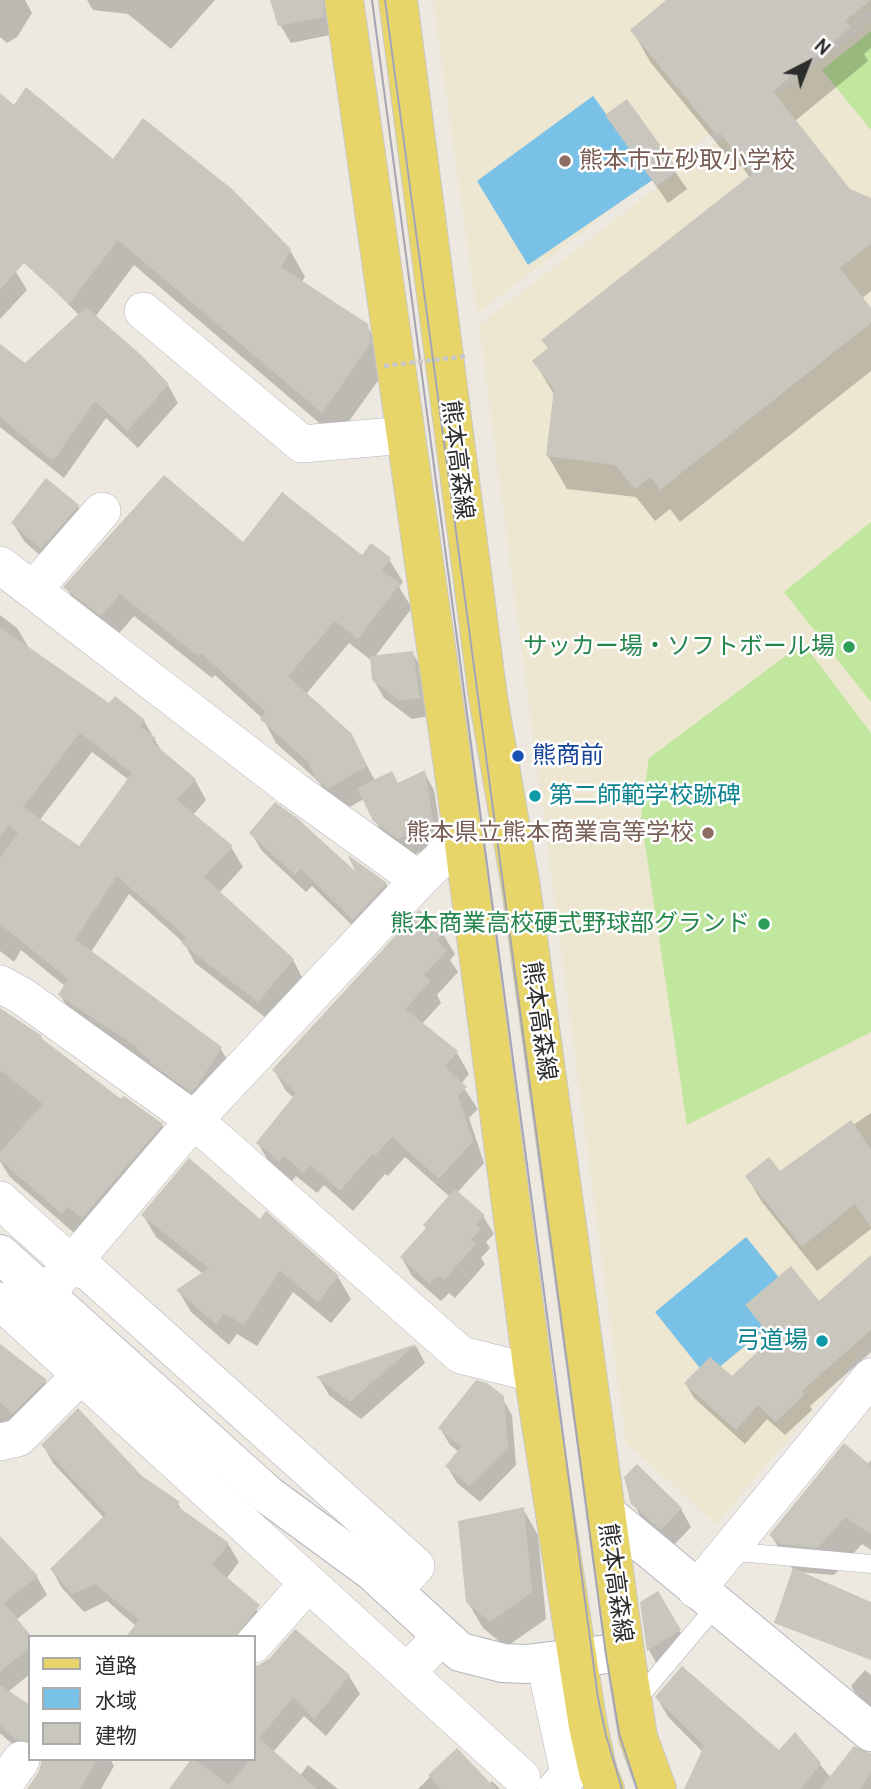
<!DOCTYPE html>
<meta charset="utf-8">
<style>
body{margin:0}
#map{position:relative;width:871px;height:1789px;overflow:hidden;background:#ede8e0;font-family:Cabin,"Noto Sans JP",sans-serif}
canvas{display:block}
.legend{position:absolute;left:28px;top:1635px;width:228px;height:126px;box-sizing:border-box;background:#fff;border:2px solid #ababab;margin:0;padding:9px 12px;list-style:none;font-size:21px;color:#2c2c2c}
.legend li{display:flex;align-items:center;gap:14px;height:35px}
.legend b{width:35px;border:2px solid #ababab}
.north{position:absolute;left:773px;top:28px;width:70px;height:70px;-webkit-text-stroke:5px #fff;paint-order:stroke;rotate:42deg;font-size:19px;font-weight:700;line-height:28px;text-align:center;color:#2c2c2c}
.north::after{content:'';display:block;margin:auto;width:24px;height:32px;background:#2c2c2c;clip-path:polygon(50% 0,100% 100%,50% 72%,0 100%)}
</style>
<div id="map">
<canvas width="871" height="1789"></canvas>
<ul class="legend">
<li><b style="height:9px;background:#e8d56a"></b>道路</li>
<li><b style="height:19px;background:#7ac1e7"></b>水域</li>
<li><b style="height:19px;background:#c9c6be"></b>建物</li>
</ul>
<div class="north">N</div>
</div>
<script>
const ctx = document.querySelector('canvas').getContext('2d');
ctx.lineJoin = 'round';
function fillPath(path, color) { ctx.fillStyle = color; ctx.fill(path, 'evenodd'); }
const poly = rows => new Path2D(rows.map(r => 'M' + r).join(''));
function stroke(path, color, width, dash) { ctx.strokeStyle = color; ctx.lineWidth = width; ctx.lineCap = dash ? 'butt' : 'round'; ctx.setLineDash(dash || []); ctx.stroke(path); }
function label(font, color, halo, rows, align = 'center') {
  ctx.font = font + ' Cabin,"Noto Sans JP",sans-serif'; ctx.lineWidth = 5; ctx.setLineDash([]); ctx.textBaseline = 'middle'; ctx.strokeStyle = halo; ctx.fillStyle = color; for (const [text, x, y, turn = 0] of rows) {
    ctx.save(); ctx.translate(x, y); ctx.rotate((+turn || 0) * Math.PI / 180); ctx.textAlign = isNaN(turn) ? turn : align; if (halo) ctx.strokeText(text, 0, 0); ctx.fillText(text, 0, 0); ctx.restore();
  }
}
fillPath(poly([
 [433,0,871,0,871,9,477,314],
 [871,22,871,1340,716,1524,626,1443,479,325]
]), '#ede6d1');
fillPath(poly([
 [871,31,871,130,822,70],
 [871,522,871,702,784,592],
 [803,643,871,733,871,1032,687,1125,641,817,649,758]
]), '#c1e69d');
fillPath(poly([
 [593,96,654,179,528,265,477,181],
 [746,1237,799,1302,707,1377,655,1312]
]), '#7ac1e7');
fillPath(poly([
 [0,0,25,0,32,13,17,37,7,43,0,37],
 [87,0,215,0,171,49,128,14,93,10],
 [272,0,328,0,330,35,291,43,280,25],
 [669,0,871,0,871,48,864,54,868,61,795,121,849,191,871,200,871,291,861,299,871,311,871,371,680,522,670,509,655,521,636,497,567,489,548,456,555,396,534,361,750,178,741,165,737,168,651,63,632,30],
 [0,95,15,108,114,162,290,250,305,277,301,283,367,326,382,353,385,371,337,438,134,265,95,317,168,385,178,403,138,448,106,418,64,478,0,427,0,346,25,366,79,315,0,236],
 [627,101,687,189,668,203,607,115],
 [0,264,16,272,27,290,0,319],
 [46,481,78,506,88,525,52,566,24,541,13,523],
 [243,544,389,559,403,582,399,587,412,608,374,658,412,652,423,671,429,716,412,719,384,698,373,679,372,661,349,643,306,694,351,735,375,781,398,785,424,772,434,790,442,841,410,857,385,839,364,799,342,811,332,804,319,782,276,743,263,719,215,675,212,678,134,616,115,638,79,610,66,587],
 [0,615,17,628,29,648,110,706,144,721,162,752,195,780,206,800,193,815,231,847,243,867,219,893,293,960,304,981,270,1021,195,963,184,943,129,894,91,952,220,1048,232,1068,203,1111,72,1015,60,995,65,986,21,950,14,962,0,951],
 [92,752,129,780,79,849,39,821],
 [251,833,360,878,352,860,386,884,396,902,364,937,312,886,306,892,262,851],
 [443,934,455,954,450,960,458,972,437,995,441,1003,422,1024,457,1053,469,1074,461,1084,478,1109,469,1118,484,1163,457,1193,483,1216,494,1234,486,1242,490,1248,481,1258,485,1264,455,1298,449,1293,441,1301,412,1276,402,1258,427,1229,450,1197,405,1157,388,1176,385,1174,353,1211,324,1185,317,1193,296,1176,292,1181,270,1164,258,1143,294,1098,286,1091,274,1070],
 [0,1010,41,1038,44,1043,122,1102,162,1125,173,1145,94,1237,80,1226,74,1233,10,1177,0,1161],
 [871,1113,871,1229,817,1271,762,1202,747,1177,780,1174],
 [143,1215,260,1221,338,1277,351,1299,331,1323,293,1292,257,1346,237,1334,229,1345,191,1312,178,1290,203,1274,156,1237],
 [871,1257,871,1352,810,1406,812,1410,785,1435,767,1419,745,1444,694,1398,686,1384,732,1379,772,1340,747,1305,819,1303],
 [0,1346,45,1381,57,1402,0,1445],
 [416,1346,425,1363,361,1419,329,1395,319,1378],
 [502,1398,512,1415,516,1465,480,1502,457,1483,447,1466,459,1452,450,1445,440,1428],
 [43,1445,141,1477,178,1504,184,1514,228,1544,239,1562,226,1579,251,1600,261,1618,243,1637,128,1637,136,1626,107,1601,84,1612,62,1588,52,1570,104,1518,53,1463],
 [871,1460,871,1550,862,1544,834,1575,798,1572,871,1604,871,1659,787,1562,771,1535,867,1465],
 [633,1503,681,1509,691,1527,672,1547,644,1522],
 [523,1509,538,1535,546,1619,506,1647,483,1628,467,1601],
 [0,1538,37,1577,47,1595,16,1620,30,1637,30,1674,8,1692,30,1707,28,1758,0,1733],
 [657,1593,690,1649,659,1668,649,1650],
 [262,1665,349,1676,360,1694,326,1736,304,1716,273,1752,300,1776,308,1765,338,1789,171,1789,193,1759,254,1759,254,1666],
 [865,1670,871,1675,871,1713,863,1706,851,1686],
 [657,1698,779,1753,795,1734,831,1778,871,1755,871,1789,688,1789,703,1752,669,1718],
 [457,1750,489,1784,492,1781,500,1789,418,1789],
 [40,1759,110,1759,114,1766,101,1789,29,1789,40,1773,43,1760]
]), '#0003');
fillPath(poly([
 [270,0,323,0,324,17,278,26],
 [666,0,871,0,845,21,851,27,773,91,850,189,871,198,871,244,840,268,871,308,871,323,660,490,650,477,635,489,615,465,546,456,554,389,532,361,548,348,541,340,752,174,720,133,717,136,630,30],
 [26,87,113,159,143,118,232,189,291,249,281,267,368,324,371,343,322,413,118,240,69,304,24,263,0,290,0,93,14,105],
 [627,99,678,170,656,186,605,115],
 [86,307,140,354,169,384,127,431,95,401,53,461,0,417,0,344,25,363],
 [164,475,243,542,282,492,362,555,371,543,391,558,382,570,400,584,358,639,335,621,288,676,352,734,367,766,328,789,316,780,309,763,260,719,266,712,201,653,198,656,120,594,101,616,63,587],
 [46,478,79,505,41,549,11,523],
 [0,627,109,703,115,696,145,720,140,726,156,738,152,742,196,779,177,800,233,846,204,877,294,959,258,1002,181,943,186,937,117,876,75,939,222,1047,197,1086,191,1092,149,1062,150,1060,136,1049,137,1047,58,995,68,979,0,924,0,858,18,833,9,825,0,837],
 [80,733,132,773,79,846,23,807],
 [413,651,420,698,400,701,372,680,370,656],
 [425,770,433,822,398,839,373,821,357,788,392,771,398,783],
 [275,802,297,818,355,871,348,855,387,883,353,920,301,869,295,875,249,833],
 [419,910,444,932,437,941,447,950,424,975,431,981,405,1009,458,1051,445,1067,467,1087,458,1096,473,1141,439,1179,392,1137,375,1156,372,1154,340,1191,311,1165,304,1173,284,1156,279,1161,256,1143,296,1093,272,1070],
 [0,1008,42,1036,41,1038,121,1099,124,1096,163,1124,82,1218,68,1207,62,1214,0,1160,0,1152,43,1104,0,1070],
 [851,1120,871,1149,871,1227,855,1204,802,1247,745,1176,769,1157,780,1171],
 [189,1158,260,1219,266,1211,339,1276,318,1302,280,1271,244,1325,224,1313,216,1324,176,1290,209,1268,141,1215],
 [455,1189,485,1215,476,1225,481,1229,471,1240,476,1244,444,1280,438,1276,430,1284,400,1257,426,1228,423,1225],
 [871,1255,871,1330,802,1391,805,1394,776,1422,758,1405,736,1430,684,1383,710,1357,732,1376,772,1338,745,1305,791,1266,819,1301],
 [0,1344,47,1380,12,1414,0,1402],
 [416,1344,350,1402,316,1377],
 [476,1380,487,1383,504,1396,508,1447,469,1486,445,1466,461,1447,438,1428],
 [78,1408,142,1476,180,1502,177,1506,229,1543,212,1565,260,1605,235,1637,126,1637,139,1620,95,1584,72,1594,50,1569,106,1514,41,1445],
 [844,1443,871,1466,871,1534,845,1517,818,1548,780,1544,769,1535],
 [637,1464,682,1508,661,1530,631,1504,624,1477],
 [524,1507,532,1592,490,1622,466,1602,458,1521],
 [0,1536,38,1576,4,1603,32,1637,30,1637,30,1647,0,1672],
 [793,1568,871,1602,871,1660,774,1623],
 [658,1591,681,1630,647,1651,640,1602],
 [295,1629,350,1675,314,1719,293,1698,259,1738,317,1789,169,1789,191,1759,194,1759,229,1785,251,1759,254,1759,254,1668,270,1658],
 [682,1666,779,1750,795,1732,821,1763,801,1789,684,1789,704,1746,655,1697],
 [0,1685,30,1705,30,1741,16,1740,0,1725],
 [854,1746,871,1753,871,1773,860,1789,820,1789],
 [457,1748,496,1789,441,1789,428,1775],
 [42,1759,97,1759,80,1789,27,1789,39,1771]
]), '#c9c6be');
const service = poly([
 [727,1551,871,1564],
 [635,1702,716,1606]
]);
const minor = poly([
 [143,311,302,444,406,435],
 [0,565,291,788,419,880],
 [33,590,102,511],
 [0,984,22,996,194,1120,461,1355,533,1373],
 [0,1200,71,1264,90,1273,416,1566,393,1591],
 [45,1295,194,1120,419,880,463,837],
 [0,1301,407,1673,442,1635],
 [0,1442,18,1438,98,1358],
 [696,1590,871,1377],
 [254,1644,308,1583],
 [545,1662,569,1774,556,1789],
 [407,1673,522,1778],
 [1,1789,21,1760]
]);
const tertiary = poly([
 [0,1254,268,1495,373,1572,460,1652,503,1663,526,1664,625,1652],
 [606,1513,871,1732]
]);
const primary = poly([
 [344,0,463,837,533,1373,588,1726,598,1772,605,1789],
 [398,0,488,697,521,887,625,1652,638,1737,657,1789]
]);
stroke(service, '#b3b5bf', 19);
stroke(minor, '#b3b5bf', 38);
stroke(tertiary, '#b3b5bf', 40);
stroke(primary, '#c8c8c8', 40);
stroke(service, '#fff', 18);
stroke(minor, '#fff', 37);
stroke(tertiary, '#fff', 38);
stroke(primary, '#e8d56a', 38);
stroke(poly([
 [372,0,598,1698,606,1735,622,1789],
 [385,0,606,1655,619,1733,637,1789]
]), '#a3a4b5', 2);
stroke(poly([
 [384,366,467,356]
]), '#c8c8c8', 4.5, [5, 3.5]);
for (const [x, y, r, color] of [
 [565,161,7,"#8d6e63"],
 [849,647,7,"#2e9e5b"],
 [518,756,7,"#1a4fb4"],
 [535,796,7,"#0f9aa8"],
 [708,833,7,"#8d6e63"],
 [764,924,7,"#2e9e5b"],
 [822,1341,7,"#0f9aa8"]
]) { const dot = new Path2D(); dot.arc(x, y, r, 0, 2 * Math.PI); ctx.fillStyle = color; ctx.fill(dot); stroke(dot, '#fff', 2.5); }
label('24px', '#785e54', '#fff', [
 ["熊本市立砂取小学校",579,161],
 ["熊本県立熊本商業高等学校",694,833,"right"]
], 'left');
label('24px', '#2c2c2c', '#fff', [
 ["熊本高森線",457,460,83],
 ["熊本高森線",539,1021,82],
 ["熊本高森線",615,1583,82]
]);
label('24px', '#27864d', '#fff', [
 ["サッカー場・ソフトボール場",835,647],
 ["熊本商業高校硬式野球部グランド",750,924]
], 'right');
label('24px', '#164399', '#fff', [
 ["熊商前",532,756]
], 'left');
label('24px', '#0d838f', '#fff', [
 ["第二師範学校跡碑",549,796],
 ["弓道場",808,1341,"right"]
], 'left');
</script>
